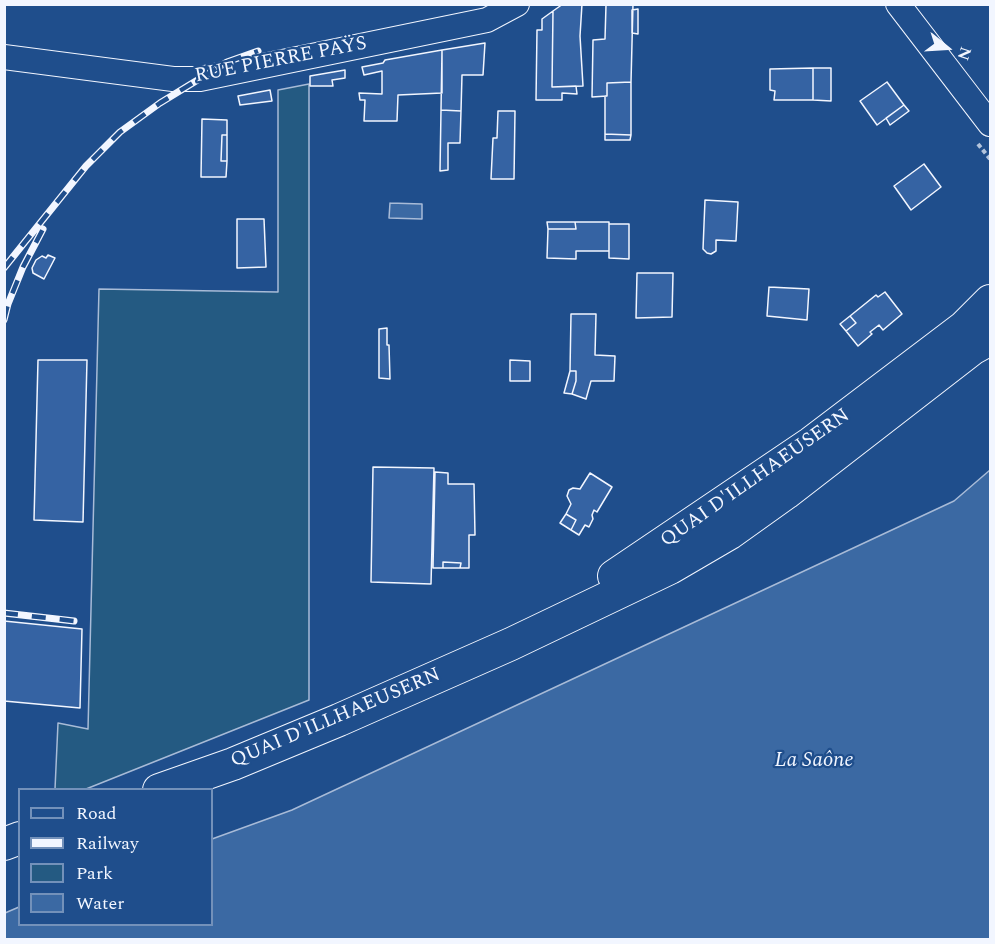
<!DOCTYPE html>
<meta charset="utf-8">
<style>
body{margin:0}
#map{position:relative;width:995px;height:944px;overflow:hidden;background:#1f4e8c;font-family:Spectral,serif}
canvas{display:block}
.frame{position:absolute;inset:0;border:6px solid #f2f6ff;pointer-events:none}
.legend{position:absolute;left:18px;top:788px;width:195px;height:138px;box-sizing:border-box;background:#1f4e8c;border:2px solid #7391ba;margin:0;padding:8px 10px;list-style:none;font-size:18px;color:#f2f6ff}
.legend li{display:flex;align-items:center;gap:12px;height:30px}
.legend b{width:30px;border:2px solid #7391ba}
.north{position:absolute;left:917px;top:18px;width:60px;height:60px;-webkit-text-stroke:4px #1f4e8c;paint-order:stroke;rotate:108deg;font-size:16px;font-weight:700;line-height:24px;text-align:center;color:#f2f6ff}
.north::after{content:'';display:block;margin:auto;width:21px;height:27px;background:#f2f6ff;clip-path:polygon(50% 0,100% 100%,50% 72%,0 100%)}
</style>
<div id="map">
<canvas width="995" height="944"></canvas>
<div class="frame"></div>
<ul class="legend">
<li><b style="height:8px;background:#1f4e8c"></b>Road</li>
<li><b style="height:8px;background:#f2f6ff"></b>Railway</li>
<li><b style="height:16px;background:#245a82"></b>Park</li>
<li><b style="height:16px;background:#3b69a3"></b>Water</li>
</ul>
<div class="north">N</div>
</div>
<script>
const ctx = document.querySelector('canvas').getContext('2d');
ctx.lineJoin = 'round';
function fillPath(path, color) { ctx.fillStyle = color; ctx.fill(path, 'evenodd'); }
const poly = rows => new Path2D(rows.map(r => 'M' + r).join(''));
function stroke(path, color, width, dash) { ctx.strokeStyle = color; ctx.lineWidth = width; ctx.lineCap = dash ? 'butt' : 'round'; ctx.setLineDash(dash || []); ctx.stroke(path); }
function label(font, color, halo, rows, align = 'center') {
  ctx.font = font + ' Spectral,serif'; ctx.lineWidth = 4.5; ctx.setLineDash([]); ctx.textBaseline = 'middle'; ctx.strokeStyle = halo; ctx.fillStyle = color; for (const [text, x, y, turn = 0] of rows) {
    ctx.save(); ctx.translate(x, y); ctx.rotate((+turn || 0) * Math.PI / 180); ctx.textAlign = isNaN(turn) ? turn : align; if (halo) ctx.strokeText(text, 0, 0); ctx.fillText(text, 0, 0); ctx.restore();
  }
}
const green = poly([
 [309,84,309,700,86,789,55,789,58,723,88,729,99,289,278,292,278,90,309,84]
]);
fillPath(green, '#245a82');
stroke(green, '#a8bbd7', 1.5);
const water = poly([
 [390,203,422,204,422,219,389,218,390,203],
 [990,470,990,939,5,939,5,913,19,907,20,924,212,924,212,839,292,810,954,501,990,470]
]);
fillPath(water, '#3b69a3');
stroke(water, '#a8bbd7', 1.5);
const building = poly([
 [563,4,582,4,580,36,583,86,552,87,553,11,563,4],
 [633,4,631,82,607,83,607,96,592,97,593,40,605,39,606,5,633,4],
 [638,9,638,34,632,33,632,10,638,9],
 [553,11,552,87,576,86,577,94,562,93,562,100,536,100,537,30,542,30,542,19,553,11],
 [485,43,483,75,462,75,461,111,441,110,442,50,485,43],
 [442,50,442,93,398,95,397,121,364,121,365,100,360,100,359,93,382,94,382,71,364,75,362,67,383,63,385,60,442,50],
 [813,68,813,100,774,100,775,91,770,90,770,69,813,68],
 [813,68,831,68,831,101,813,100,813,68],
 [345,70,345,78,332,80,333,86,310,86,310,76,345,70],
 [631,82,631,135,605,134,605,96,607,96,607,83,631,82],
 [887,82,904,105,877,125,860,101,887,82],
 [270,90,272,101,240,105,238,96,270,90],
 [904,105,909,111,890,125,886,118,904,105],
 [441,110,461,111,460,143,448,143,448,170,440,171,441,110],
 [498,111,515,111,514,179,491,179,493,138,497,138,498,111],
 [202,119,227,120,227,135,222,135,221,161,227,161,226,177,201,177,202,119],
 [605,134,631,135,630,140,605,140,605,134],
 [222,135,227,135,227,161,221,161,222,135],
 [924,164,941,187,911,210,894,186,924,164],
 [705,200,738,202,736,241,716,240,716,251,711,254,707,253,703,249,705,200],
 [237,219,264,219,266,267,237,268,237,219],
 [547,222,575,222,576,229,548,229,547,222],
 [575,222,609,222,609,251,576,251,576,259,547,258,548,229,576,229,575,222],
 [609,224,629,224,629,259,609,258,609,224],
 [48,255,55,258,44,279,33,273,32,268,36,260,42,256,46,258,48,255],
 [637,273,673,273,672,317,636,318,637,273],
 [769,287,809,289,807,320,767,316,769,287],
 [885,292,902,314,883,330,879,325,870,332,872,334,858,346,846,331,856,323,850,316,876,295,878,297,885,292],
 [571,314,596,314,595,355,615,356,614,381,591,381,586,399,572,394,576,381,576,371,570,371,571,314],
 [850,316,856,323,846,331,840,324,850,316],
 [387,328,387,345,389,345,390,379,379,378,379,329,387,328],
 [38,360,87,360,83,522,34,520,38,360],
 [510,360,530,361,530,381,510,381,510,360],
 [570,371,576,371,576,381,572,394,564,393,570,371],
 [373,467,434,468,431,584,371,582,373,467],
 [435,472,448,473,448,484,474,484,475,535,469,535,469,568,460,568,461,563,443,562,443,568,433,568,435,472],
 [590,473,612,487,597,512,594,510,592,515,593,519,589,527,585,525,579,535,571,530,576,520,566,514,571,504,567,496,569,490,573,488,580,489,590,473],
 [566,514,576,520,571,530,560,523,566,514],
 [443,562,461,563,460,568,443,568,443,562],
 [4,621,82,629,80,708,4,701,4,621]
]);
fillPath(building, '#3563a3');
stroke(building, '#f2f6ff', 1.5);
const minor = poly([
 [898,4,990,124],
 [4,57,173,79,200,79,487,20,517,4]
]);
const major = poly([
 [614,576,811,443,964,327,990,301],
 [159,790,233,764,339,720,511,644,670,568,730,533,786,493,972,349,990,339],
 [4,844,20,838]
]);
stroke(minor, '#f2f6ff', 26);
stroke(major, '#f2f6ff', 34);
stroke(poly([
 [978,144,990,159]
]), '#b3c4dc', 4, [4.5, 3]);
stroke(minor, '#1f4e8c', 24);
stroke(major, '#1f4e8c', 32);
const rail = poly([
 [4,268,86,166,120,132,160,103,227,62,258,51],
 [4,320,8,304,23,267,43,229],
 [4,613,74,621]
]);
stroke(rail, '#f2f6ff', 7);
stroke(rail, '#1f4e8c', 4.5, [14]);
label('20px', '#f2f6ff', '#1f4e8c', [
 ["RUE PIERRE PAŸS",281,61,-11],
 ["QUAI D'ILLHAEUSERN",756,479,-35],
 ["QUAI D'ILLHAEUSERN",336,719,-23]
]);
label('italic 21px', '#f2f6ff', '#1f4e8c', [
 ["La Saône",814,762]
]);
</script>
